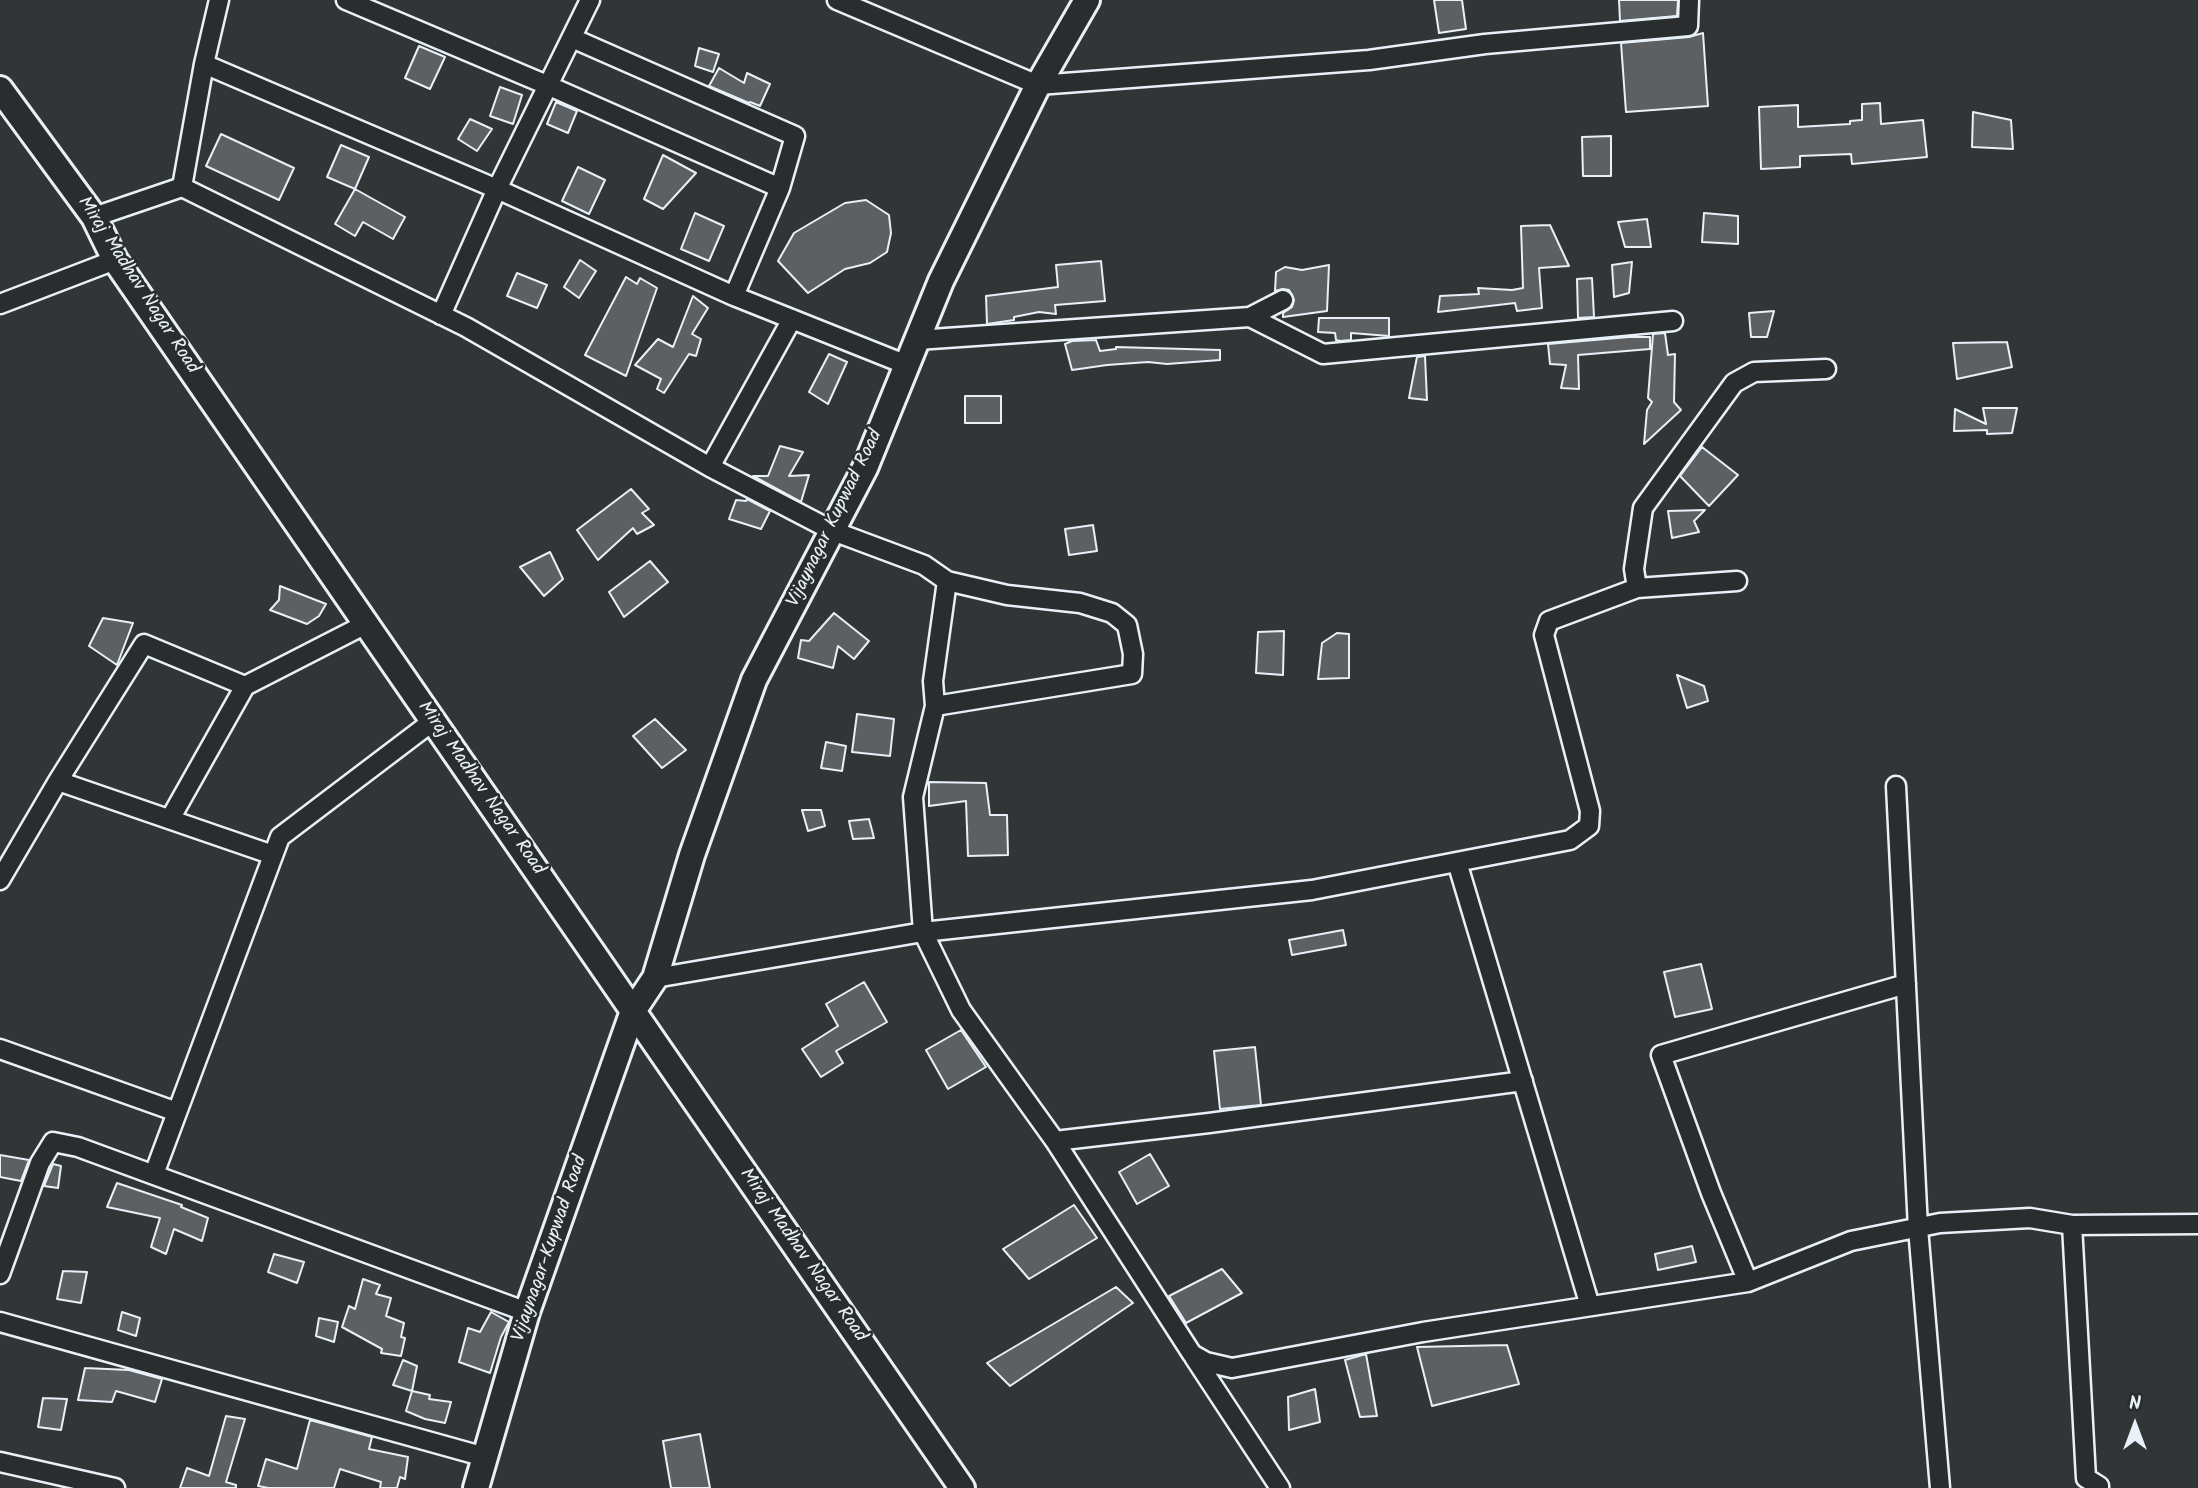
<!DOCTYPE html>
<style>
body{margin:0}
#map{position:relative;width:2198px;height:1488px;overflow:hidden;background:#323536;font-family:Kalam,sans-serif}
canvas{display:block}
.north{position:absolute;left:2100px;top:1390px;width:70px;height:70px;-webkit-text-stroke:5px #2a2d2e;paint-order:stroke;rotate:0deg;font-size:19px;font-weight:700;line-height:28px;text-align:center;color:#e8f1f8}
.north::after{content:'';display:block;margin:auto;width:24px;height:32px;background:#e8f1f8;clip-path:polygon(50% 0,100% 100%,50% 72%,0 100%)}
</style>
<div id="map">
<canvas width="2198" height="1488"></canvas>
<div class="north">N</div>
</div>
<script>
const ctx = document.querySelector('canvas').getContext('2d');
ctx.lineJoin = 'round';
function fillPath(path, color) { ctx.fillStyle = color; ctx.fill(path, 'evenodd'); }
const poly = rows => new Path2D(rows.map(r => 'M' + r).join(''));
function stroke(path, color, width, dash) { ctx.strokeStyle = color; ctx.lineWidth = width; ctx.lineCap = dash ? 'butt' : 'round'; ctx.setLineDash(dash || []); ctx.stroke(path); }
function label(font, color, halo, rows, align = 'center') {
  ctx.font = font + ' Kalam,sans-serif'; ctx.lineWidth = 5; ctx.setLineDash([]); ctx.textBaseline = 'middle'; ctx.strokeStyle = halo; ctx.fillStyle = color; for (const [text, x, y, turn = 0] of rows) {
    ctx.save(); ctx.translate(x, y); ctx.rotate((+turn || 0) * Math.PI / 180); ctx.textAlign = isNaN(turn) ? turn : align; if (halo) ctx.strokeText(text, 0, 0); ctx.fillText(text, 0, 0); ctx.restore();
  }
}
const building = poly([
 [1434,0,1462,0,1466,29,1439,33,1434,0],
 [1619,0,1678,0,1677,16,1620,21,1619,0],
 [1703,33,1708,106,1626,112,1621,43,1689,37,1703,33],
 [419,46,445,57,430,89,405,78,419,46],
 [699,48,719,54,713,72,695,66,699,48],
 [719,68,744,83,747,73,770,84,760,106,750,102,749,103,709,86,719,68],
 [500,87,522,95,513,124,490,116,500,87],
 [556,102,577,111,568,133,547,124,556,102],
 [1880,103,1881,124,1923,120,1927,157,1852,164,1851,154,1800,156,1800,167,1761,169,1759,107,1798,105,1798,127,1850,124,1850,121,1862,120,1862,104,1880,103],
 [1973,112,2011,120,2013,149,1972,147,1973,112],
 [470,119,492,129,477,151,458,139,470,119],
 [221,134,294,168,279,200,206,166,221,134],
 [1611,136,1611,176,1583,176,1582,137,1611,136],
 [341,145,369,157,355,189,327,177,341,145],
 [663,155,696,173,663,209,644,199,663,155],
 [578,167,605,180,589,214,562,201,578,167],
 [355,189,405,217,393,239,363,222,355,236,335,224,355,189],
 [866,200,889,215,891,233,887,252,870,263,845,269,808,293,778,261,794,233,845,203,866,200],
 [695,213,724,226,709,261,681,249,695,213],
 [1704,213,1738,216,1738,244,1702,242,1704,213],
 [1647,219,1651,247,1625,247,1618,222,1647,219],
 [1550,225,1569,266,1539,268,1542,308,1517,311,1515,303,1438,312,1440,296,1479,294,1478,288,1512,290,1523,288,1521,226,1550,225],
 [580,260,596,271,579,298,564,287,580,260],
 [1101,261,1105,301,1055,305,1056,314,1039,312,1014,317,1014,320,987,324,986,296,1058,287,1056,265,1101,261],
 [1632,262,1629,293,1614,297,1612,265,1632,262],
 [1329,265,1327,311,1283,317,1283,313,1292,307,1294,300,1289,290,1283,289,1275,291,1276,272,1285,267,1302,270,1329,265],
 [517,273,547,285,537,308,507,296,517,273],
 [626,277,637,284,640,278,657,288,626,376,585,355,626,277],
 [1592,278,1594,317,1578,318,1577,279,1592,278],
 [693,296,708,308,692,334,701,339,696,356,689,354,664,393,657,389,661,379,635,365,658,339,673,347,693,296],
 [1774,311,1767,337,1751,337,1749,313,1774,311],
 [1319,318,1389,318,1389,336,1351,333,1351,340,1340,341,1336,340,1335,333,1318,332,1319,318],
 [1665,333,1668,355,1675,354,1674,402,1681,410,1644,444,1647,410,1652,402,1648,398,1653,334,1665,333],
 [1629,337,1650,337,1650,349,1578,355,1579,389,1561,388,1566,365,1550,364,1548,344,1629,337],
 [1096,340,1100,351,1116,349,1116,347,1220,350,1220,360,1167,364,1148,362,1107,365,1072,370,1065,344,1072,341,1096,340],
 [2007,342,2012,367,1957,379,1953,343,2007,342],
 [829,354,847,362,828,404,809,392,829,354],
 [1425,356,1427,400,1409,398,1417,357,1425,356],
 [965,396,1001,396,1001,423,965,423,965,396],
 [1983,408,2017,408,2012,433,1987,434,1987,430,1954,431,1955,409,1986,424,1983,408],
 [780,446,803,452,789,476,809,475,801,502,753,476,768,476,780,446],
 [1702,447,1738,475,1709,506,1680,476,1702,447],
 [631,489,649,509,642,513,654,525,637,534,633,528,598,560,577,530,631,489],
 [747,499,770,511,761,529,729,519,736,500,746,501,747,499],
 [1705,510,1694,521,1699,532,1672,538,1668,511,1705,510],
 [1093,525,1097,551,1069,555,1065,529,1093,525],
 [550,552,563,579,544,596,520,567,550,552],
 [650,561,668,582,624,617,609,592,650,561],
 [280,586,326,604,319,616,307,624,270,610,279,600,280,586],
 [834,613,869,641,854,659,838,646,833,668,798,658,801,640,809,641,834,613],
 [103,618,133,623,117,665,89,646,103,618],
 [1284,631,1283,675,1256,673,1258,632,1284,631],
 [1337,633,1349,634,1349,678,1318,679,1322,643,1337,633],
 [1677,675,1704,686,1708,701,1687,708,1677,675],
 [857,714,894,719,890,756,852,752,857,714],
 [655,719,686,750,662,768,633,736,655,719],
 [826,742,846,746,842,771,821,768,826,742],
 [929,782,986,783,990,815,1007,815,1008,855,968,856,966,801,929,806,929,782],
 [802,810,821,810,825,826,808,831,802,810],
 [869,819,874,838,853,839,849,821,869,819],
 [1343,930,1346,945,1292,955,1289,940,1343,930],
 [1701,964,1712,1009,1675,1017,1664,972,1701,964],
 [864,982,887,1022,836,1051,843,1063,821,1077,802,1049,838,1026,826,1004,864,982],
 [961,1030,986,1067,948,1089,926,1050,961,1030],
 [1255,1047,1261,1105,1220,1109,1214,1051,1255,1047],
 [1150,1154,1169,1186,1137,1204,1119,1172,1150,1154],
 [0,1155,29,1160,21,1181,0,1177,0,1155],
 [53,1164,61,1166,58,1188,44,1186,53,1164],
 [117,1183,182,1205,181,1207,208,1218,202,1241,174,1229,166,1254,151,1247,160,1218,107,1207,117,1183],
 [1074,1205,1097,1238,1029,1279,1003,1249,1074,1205],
 [1692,1246,1696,1262,1658,1270,1655,1254,1692,1246],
 [274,1254,304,1262,297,1283,268,1272,274,1254],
 [1222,1269,1242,1293,1186,1323,1169,1296,1222,1269],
 [63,1271,87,1272,81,1303,57,1299,63,1271],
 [363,1279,380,1285,376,1294,391,1298,386,1316,404,1323,401,1337,405,1338,401,1356,381,1353,382,1349,342,1327,349,1306,355,1309,363,1279],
 [1116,1287,1133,1303,1010,1386,987,1363,1116,1287],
 [122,1312,140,1318,136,1336,118,1330,122,1312],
 [491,1312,509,1322,501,1337,490,1373,459,1362,468,1328,480,1332,491,1312],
 [319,1318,338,1322,334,1342,316,1336,319,1318],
 [1507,1345,1519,1384,1432,1406,1417,1347,1507,1345],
 [1366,1354,1377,1416,1360,1417,1345,1360,1366,1354],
 [403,1360,417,1366,412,1391,393,1385,403,1360],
 [85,1368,129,1370,162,1379,155,1402,116,1391,112,1402,78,1400,85,1368],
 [1315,1389,1320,1422,1289,1430,1288,1397,1315,1389],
 [412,1391,430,1395,429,1399,451,1402,445,1423,425,1419,406,1411,412,1391],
 [43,1398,67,1399,61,1430,38,1427,43,1398],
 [226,1416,245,1419,226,1482,236,1485,236,1488,180,1488,187,1468,209,1476,226,1416],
 [310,1420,372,1437,369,1449,408,1457,405,1479,400,1477,397,1488,380,1488,381,1482,340,1469,334,1488,268,1488,258,1486,266,1459,297,1469,310,1420],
 [700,1434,710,1488,671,1488,663,1441,700,1434]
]);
fillPath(building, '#5c6063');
stroke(building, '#e8f1f8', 2);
const street = poly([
 [346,0,547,85,780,188,734,296],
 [837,0,1038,85,1369,60,1485,44,1688,26,1689,0],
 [572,38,795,136,780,188],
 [204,64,497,189,734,296,907,365],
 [182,187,466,327,710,467,833,531,924,565,947,581,1007,595,1080,603,1112,613,1127,625,1133,654,1132,674,935,706],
 [94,217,182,187,204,64,219,0],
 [0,304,115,260],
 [441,315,497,189,590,0],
 [1250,317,1323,354,1673,321],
 [917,340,1250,317,1283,300],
 [710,467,792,319],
 [947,581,933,681,935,706,913,797,923,932,961,1010,1055,1141,1192,1354,1206,1362,1232,1368,1423,1332,1748,1282,1851,1241,1940,1223,2030,1218,2072,1225,2198,1224],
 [1637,588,1634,569,1643,508,1734,383,1754,372,1826,369],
 [58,781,273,855],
 [1896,786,1918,1228,1940,1488],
 [170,819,245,686],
 [1457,862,1590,1306],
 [0,880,58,781,144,644,245,686,366,624],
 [655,978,923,932,1312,890,1570,840,1589,826,1590,811,1544,635,1549,621,1637,588,1737,581],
 [0,1049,177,1112],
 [1055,1141,1209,1123,1523,1081],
 [154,1174,280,837,433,721],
 [2072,1225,2086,1478,2099,1486,2099,1488],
 [0,1274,40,1163,53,1142,78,1147,527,1312],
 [1748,1282,1711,1193,1661,1055,1906,984],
 [0,1322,485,1457],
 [1194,1357,1280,1488],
 [0,1462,115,1488]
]);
const secondary = poly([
 [0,89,94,217,115,260,962,1488],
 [476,1488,527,1312,633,1011,655,978,692,855,754,680,865,468,941,281,1038,85,1087,0]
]);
stroke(street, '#e8f1f8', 23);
stroke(secondary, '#e8f1f8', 30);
stroke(street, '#2a2d2e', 18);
stroke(secondary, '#2a2d2e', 24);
label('19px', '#e8f1f8', '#2a2d2e', [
 ["Miraj Madhav Nagar Road",137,286,57],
 ["Vijaynagar Kupwad Road",836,519,-64],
 ["Miraj Madhav Nagar Road",480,789,55],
 ["Vijaynagar-Kupwad Road",551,1249,-71],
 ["Miraj Madhav Nagar Road",802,1256,55]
]);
</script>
